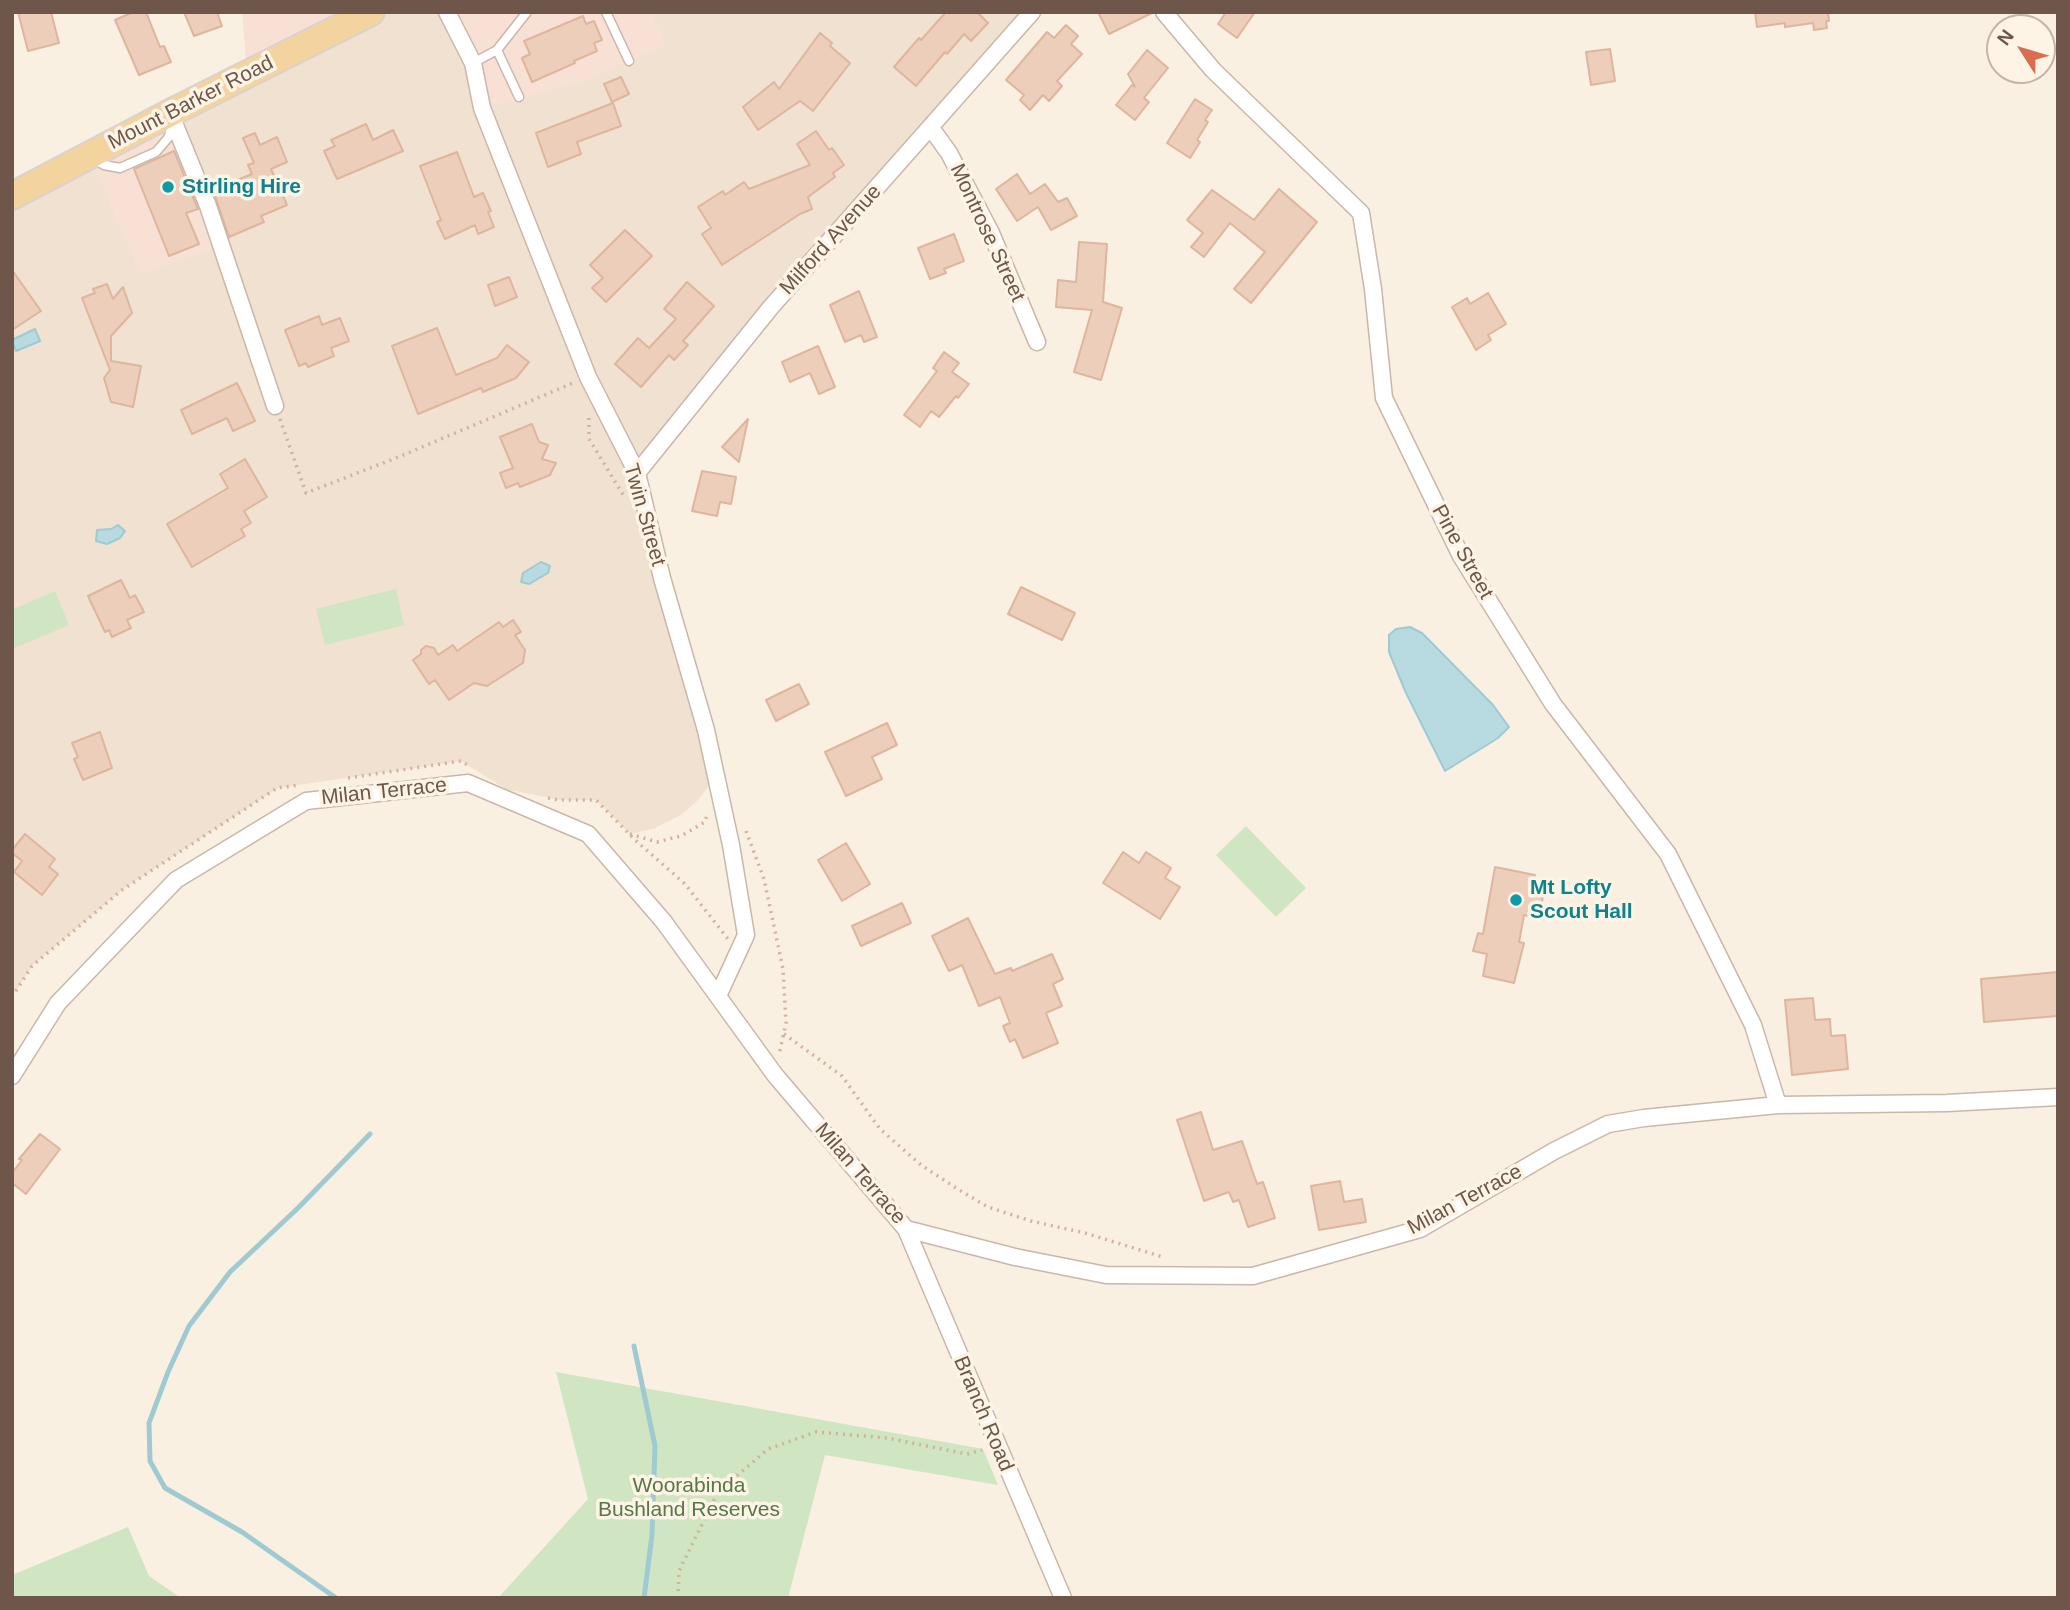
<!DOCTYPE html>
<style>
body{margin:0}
#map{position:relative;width:2070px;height:1610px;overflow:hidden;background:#faf0e1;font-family:Helvetica,sans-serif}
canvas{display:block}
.frame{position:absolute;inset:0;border:14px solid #6e574a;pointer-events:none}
.north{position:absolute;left:1986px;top:14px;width:70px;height:70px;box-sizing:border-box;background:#fdf4e6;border:2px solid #c4b5a8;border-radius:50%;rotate:307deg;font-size:19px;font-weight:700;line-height:28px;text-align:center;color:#6e574a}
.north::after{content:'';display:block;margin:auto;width:24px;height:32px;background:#da6d50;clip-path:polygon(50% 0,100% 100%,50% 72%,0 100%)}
</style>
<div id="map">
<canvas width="2070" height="1610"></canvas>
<div class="frame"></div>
<div class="north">N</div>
</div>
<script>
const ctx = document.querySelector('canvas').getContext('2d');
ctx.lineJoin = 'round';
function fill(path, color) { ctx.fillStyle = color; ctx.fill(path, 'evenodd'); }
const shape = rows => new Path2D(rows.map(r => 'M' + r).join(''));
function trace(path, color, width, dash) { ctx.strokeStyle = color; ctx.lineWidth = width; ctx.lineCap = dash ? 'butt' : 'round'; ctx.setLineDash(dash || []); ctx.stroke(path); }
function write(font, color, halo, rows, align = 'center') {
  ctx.font = font + ' Helvetica,sans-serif'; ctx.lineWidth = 7; ctx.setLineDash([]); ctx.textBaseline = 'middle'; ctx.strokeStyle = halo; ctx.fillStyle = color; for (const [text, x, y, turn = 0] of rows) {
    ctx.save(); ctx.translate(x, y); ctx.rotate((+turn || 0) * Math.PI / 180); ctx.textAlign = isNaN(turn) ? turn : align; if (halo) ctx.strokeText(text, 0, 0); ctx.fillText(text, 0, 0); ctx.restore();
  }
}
fill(shape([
 [371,12,447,12,666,44,650,12,1032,12,637,473,717,776,697,801,681,815,655,828,630,834,596,800,559,800,506,789,461,761,278,788,122,890,32,966,12,997,12,196,170,113]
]), '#f0e1d0');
fill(shape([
 [242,12,371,12,247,74],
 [447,12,650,12,667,44,584,81,482,108],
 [170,113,222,246,140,274,89,156]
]), '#f9e0d5');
fill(shape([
 [396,589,404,625,325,645,316,609],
 [55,591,69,625,12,649,12,610],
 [1246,826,1306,888,1276,917,1216,855],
 [556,1372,983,1449,998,1485,825,1455,788,1598,498,1598,588,1499],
 [128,1527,149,1576,181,1598,12,1598,12,1575]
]), '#d0e5c1');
const water = shape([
 [35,329,40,341,16,351,12,340,35,329],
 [118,525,125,531,120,538,107,544,96,541,97,530,111,529,118,525],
 [541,562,550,566,548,573,529,584,521,582,523,573,541,562],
 [1410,627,1422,633,1493,705,1509,727,1498,738,1445,771,1406,693,1389,652,1389,635,1396,629,1410,627]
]);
fill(water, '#b8dbe1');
trace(water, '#9fcad2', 2);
trace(shape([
 [634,1346,655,1446,652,1535,644,1598],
 [336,1598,242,1532,165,1488,150,1461,149,1423,168,1372,189,1326,230,1272,298,1208,370,1134]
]), '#9fcad2', 5);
const building = shape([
 [18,12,51,12,59,43,28,51,18,12],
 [133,12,146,12,160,47,164,46,171,62,139,75,115,20,133,12],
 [184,12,217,12,222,26,194,36,184,12],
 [946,12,977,12,988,23,971,41,964,34,947,54,945,52,916,86,894,67,919,38,921,40,946,12],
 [1098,12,1154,12,1109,34,1098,12],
 [1226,12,1255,12,1237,38,1218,24,1226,12],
 [1755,12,1828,12,1829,21,1826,21,1827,28,1814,30,1813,23,1785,27,1785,23,1757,27,1755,12],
 [583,16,586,24,594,21,602,40,594,43,597,51,574,61,575,63,532,82,522,58,530,54,524,41,583,16],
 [1066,25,1078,36,1071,44,1082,54,1057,81,1062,86,1049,101,1043,95,1030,110,1020,100,1024,95,1006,80,1047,32,1054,38,1066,25],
 [820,33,832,43,830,46,850,63,813,111,800,101,758,130,743,107,774,82,779,89,820,33],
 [1610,49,1615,81,1591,85,1586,52,1610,49],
 [1147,50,1168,68,1144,98,1149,102,1135,120,1116,105,1132,85,1135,87,1128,74,1147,50],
 [621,77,629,94,612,102,604,84,621,77],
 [1195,99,1212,110,1205,120,1208,122,1197,140,1200,142,1190,158,1167,143,1195,99],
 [613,103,621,126,577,142,581,154,548,167,536,133,613,103],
 [366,124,373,140,393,130,403,151,337,179,324,151,335,146,331,140,366,124],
 [816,131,829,150,832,148,844,165,833,173,835,177,808,197,812,209,800,214,722,265,702,234,711,228,698,207,723,191,725,195,744,182,749,189,810,165,797,144,816,131],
 [255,133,260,145,277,137,287,162,271,169,287,205,261,216,264,222,229,237,213,190,252,174,248,165,254,163,243,138,255,133],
 [174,151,198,209,186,213,199,244,169,256,134,169,174,151],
 [457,152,474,197,483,193,491,211,488,212,494,227,478,234,475,225,445,239,437,222,441,220,420,166,457,152],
 [1017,174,1030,194,1045,184,1058,202,1067,198,1077,216,1051,230,1038,207,1017,221,996,189,1017,174],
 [1279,189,1317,222,1251,303,1234,289,1265,252,1230,223,1204,257,1191,247,1203,233,1187,220,1212,190,1254,220,1279,189],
 [625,230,652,256,606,302,592,288,603,278,590,265,625,230],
 [954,234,964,261,944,269,946,273,930,279,918,248,954,234],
 [1079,242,1107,244,1103,302,1122,308,1101,380,1074,372,1092,310,1056,307,1058,280,1076,282,1079,242],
 [12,270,41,311,12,330,12,270],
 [509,277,517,297,495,306,488,285,509,277],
 [687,282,714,306,683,341,688,345,674,360,669,355,641,387,615,364,638,338,649,348,676,319,664,309,687,282],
 [107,284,113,299,123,287,132,313,111,336,111,361,141,366,133,407,111,402,104,378,110,370,82,298,95,293,93,289,107,284],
 [859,291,877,337,864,342,861,335,845,342,830,305,859,291],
 [1488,293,1506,324,1488,335,1491,340,1476,350,1452,307,1467,298,1470,304,1488,293],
 [319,316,322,325,340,318,349,341,331,348,334,356,308,367,306,363,299,366,285,330,319,316],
 [437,328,456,375,497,358,507,345,529,362,516,378,483,392,481,388,418,414,392,346,437,328],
 [818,346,835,387,819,394,810,373,790,382,782,362,818,346],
 [944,352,959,363,952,372,969,384,958,398,956,396,939,417,931,411,920,427,904,415,937,371,933,368,944,352],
 [237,383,255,421,233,431,227,418,192,434,181,410,237,383],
 [748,419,739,462,722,447,748,419],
 [532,424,539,442,548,445,542,459,556,463,550,475,520,487,518,483,506,488,500,473,513,468,500,437,532,424],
 [245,459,267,497,244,511,251,523,241,529,245,536,192,567,167,524,228,488,220,474,245,459],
 [702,471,736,477,731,504,720,502,717,516,692,511,702,471],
 [121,580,130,598,135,595,144,612,127,620,131,628,112,637,109,630,105,632,88,596,121,580],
 [1021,587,1075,613,1062,640,1008,614,1021,587],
 [513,620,521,632,515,635,525,650,523,663,487,686,474,683,449,700,435,680,429,684,413,660,421,654,421,650,426,646,434,648,438,655,453,645,457,651,499,622,503,627,513,620],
 [799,684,809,704,776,721,766,700,799,684],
 [887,723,897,745,872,757,882,779,846,796,825,752,887,723],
 [100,732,112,768,83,780,74,759,78,757,72,743,100,732],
 [25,834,55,859,49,867,58,874,42,895,14,872,22,861,12,853,12,850,25,834],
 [846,843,870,884,842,901,818,860,846,843],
 [1123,852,1139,863,1146,852,1171,868,1165,878,1180,887,1160,919,1103,883,1123,852],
 [1495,867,1535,875,1533,883,1545,885,1539,918,1524,915,1519,942,1524,943,1514,983,1483,976,1487,954,1473,951,1478,933,1483,934,1495,867],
 [902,903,911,923,861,946,852,926,902,903],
 [968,918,995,974,1011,968,1012,971,1052,954,1063,979,1053,984,1062,1006,1046,1013,1058,1043,1023,1058,1015,1039,1010,1042,1003,1026,1010,1023,1000,997,979,1006,962,965,949,971,932,936,968,918],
 [2058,972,2058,1016,1984,1022,1981,979,2058,972],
 [1813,998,1815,1020,1830,1019,1831,1036,1845,1035,1848,1069,1792,1075,1785,1000,1813,998],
 [1201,1112,1213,1150,1242,1141,1257,1184,1263,1182,1275,1218,1248,1227,1239,1200,1233,1202,1229,1192,1204,1201,1177,1120,1201,1112],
 [40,1134,60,1149,26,1194,12,1183,12,1173,22,1160,19,1159,40,1134],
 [1340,1181,1344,1202,1362,1199,1366,1222,1319,1230,1311,1186,1340,1181]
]);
fill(building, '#edcebb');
trace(building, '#deb59d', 2);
const service = shape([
 [606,12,629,61],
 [473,63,497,50],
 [519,97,497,50,527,12],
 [94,159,104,165,120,168,156,152,168,138,173,125]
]);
const minor = shape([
 [447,12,473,63,482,108,588,377,637,473,662,578,706,730,731,845,746,935,718,996],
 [1164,12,1213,70,1361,213,1373,289,1384,398,1461,556,1553,704,1668,854,1753,1025,1778,1105],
 [170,113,208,206,275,406],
 [931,128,949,153,991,233,1037,342],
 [637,473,771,307,1032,12],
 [12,1076,58,1003,176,880,306,801,468,783,588,834,664,922,775,1075,906,1229,1015,1257,1106,1275,1253,1276,1420,1229,1554,1151,1608,1124,1644,1118,1778,1105,1947,1103,2058,1097],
 [906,1229,1063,1598]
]);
const primary = shape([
 [12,196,170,113,371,12]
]);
trace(service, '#c9b7a9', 11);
trace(minor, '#c9b7a9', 19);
trace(primary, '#d9d3d0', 30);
trace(shape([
 [589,418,589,439,625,498],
 [280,419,306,493,401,456,573,383],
 [348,778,461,761,471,767],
 [548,798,559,800,596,800,634,839,685,884,728,939],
 [746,831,764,879,783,969,786,1023,779,1055],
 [630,834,657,842,681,836,705,822,707,814],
 [12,997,32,966,122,890,277,788,299,785],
 [784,1034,842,1076,880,1129,921,1165,956,1188,988,1207,1031,1221,1085,1233,1163,1257],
 [678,1598,679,1571,718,1492,768,1449,816,1432,887,1438,967,1454,982,1450]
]), '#d1b29f', 3.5, [2, 5]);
trace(service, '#fff', 8);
trace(minor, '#fff', 16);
trace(primary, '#f3d39e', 26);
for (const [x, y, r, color] of [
 [168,187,7,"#0f9aa8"],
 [1516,900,7,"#0f9aa8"]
]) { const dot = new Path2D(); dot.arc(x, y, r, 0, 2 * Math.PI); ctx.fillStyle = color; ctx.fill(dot); trace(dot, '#fdf4e6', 2.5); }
write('21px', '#6e574a', '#fdf4e6', [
 ["Mount Barker Road",191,103,-27],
 ["Montrose Street",987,233,65],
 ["Milford Avenue",831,240,-48],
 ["Twin Street",644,515,74],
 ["Pine Street",1462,552,61],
 ["Milan Terrace",384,792,-6],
 ["Milan Terrace",860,1174,49],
 ["Milan Terrace",1465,1200,-28],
 ["Branch Road",983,1414,67]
]);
write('bold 21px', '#0d838f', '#fdf4e6', [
 ["Stirling Hire",182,187],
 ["Mt Lofty",1530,888],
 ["Scout Hall",1530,912]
], 'left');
write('21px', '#557946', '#fdf4e6', [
 ["Woorabinda",689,1486],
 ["Bushland Reserves",689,1510]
]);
</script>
